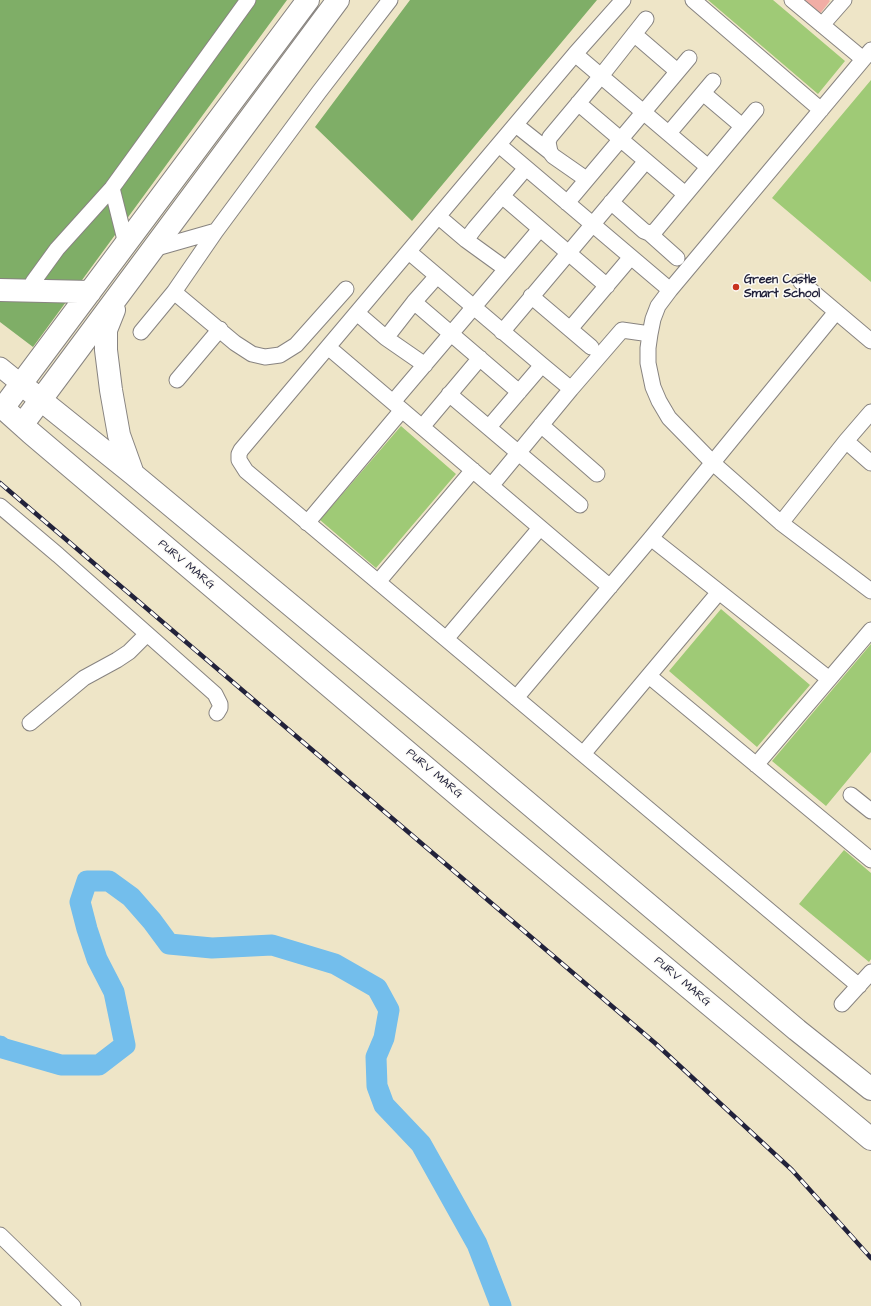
<!DOCTYPE html>
<style>
body{margin:0}
canvas{display:block;background:#eee5c7}
</style>
<canvas width="871" height="1306"></canvas>
<script>
const ctx = document.querySelector('canvas').getContext('2d');
ctx.lineJoin = 'round';
function fill(path, color) { ctx.fillStyle = color; ctx.fill(path, 'evenodd'); }
const shape = rows => new Path2D(rows.map(r => 'M' + r).join(''));
function trace(path, color, width, dash) { ctx.strokeStyle = color; ctx.lineWidth = width; ctx.lineCap = dash ? 'butt' : 'round'; ctx.setLineDash(dash || []); ctx.stroke(path); }
function write(font, color, halo, rows, align = 'center') {
  ctx.font = font + ' "Architects Daughter",sans-serif'; ctx.lineWidth = 3; ctx.setLineDash([]); ctx.textBaseline = 'middle'; ctx.strokeStyle = halo; ctx.fillStyle = color; for (const [text, x, y, turn = 0] of rows) {
    ctx.save(); ctx.translate(x, y); ctx.rotate((+turn || 0) * Math.PI / 180); ctx.textAlign = isNaN(turn) ? turn : align; if (halo) ctx.strokeText(text, 0, 0); ctx.fillText(text, 0, 0); ctx.restore();
  }
}
fill(shape([
 [708,0,773,0,845,61,818,94],
 [871,80,871,282,772,198],
 [401,426,456,474,376,568,320,520],
 [721,609,810,685,757,747,669,671],
 [871,644,871,752,826,806,772,761],
 [844,850,871,873,871,959,869,962,799,904]
]), '#9fca76');
fill(shape([
 [0,0,287,0,33,347,0,322],
 [410,0,597,0,412,221,315,127]
]), '#7fae67');
trace(shape([
 [0,1046,2,1048,61,1065,99,1065,125,1045,114,992,97,959,87,929,80,902,87,881,109,881,131,897,152,921,169,944,212,948,272,945,335,964,377,988,389,1010,384,1038,376,1057,377,1086,384,1105,421,1144,477,1244,501,1306]
]), '#73beec', 21);
fill(shape([
 [801,0,829,0,830,1,819,15]
]), '#f1ada5');
const minor = shape([
 [623,0,575,54,241,450,239,454,239,460,246,471,859,986],
 [693,0,821,110],
 [792,0,863,59],
 [822,25,844,0],
 [634,34,677,71],
 [871,50,670,290,658,306,653,319,650,334,648,348,648,363,653,387,659,401,669,418,713,463,781,523,871,591],
 [575,54,708,167],
 [703,93,742,126],
 [578,103,685,194],
 [516,125,550,152],
 [669,133,713,81],
 [499,145,670,290],
 [586,179,553,156,550,152,548,142,550,137,601,76,646,19],
 [112,188,126,244],
 [502,196,607,286],
 [611,202,644,231,649,233,677,258],
 [567,203,689,58],
 [439,217,466,240,506,269],
 [649,233,655,231,756,110],
 [466,240,475,228,526,168],
 [153,249,216,231],
 [409,252,542,365,571,389],
 [801,282,871,341],
 [32,291,33,282,57,249,112,188,248,0],
 [174,292,235,343,252,354,265,357,280,355,296,345,346,289],
 [531,296,591,347],
 [414,302,519,392],
 [357,313,386,338,425,365],
 [570,329,631,257],
 [141,332,174,292,216,231,319,92,390,0],
 [502,332,646,161],
 [386,338,414,302,437,276],
 [328,347,610,587],
 [177,380,220,329],
 [449,394,580,505],
 [393,402,540,229],
 [541,425,597,474],
 [422,427,480,358],
 [489,427,542,365],
 [846,441,871,463],
 [491,486,571,389,622,330,650,334],
 [0,506,58,555,215,694,220,704,220,708,217,713],
 [307,523,402,410],
 [781,523,846,441,871,412],
 [651,538,829,679],
 [378,582,473,470],
 [446,639,540,528],
 [649,676,871,860],
 [516,698,651,538,836,312],
 [30,723,84,678,117,660,129,652,147,634],
 [583,754,719,592],
 [756,765,871,630],
 [851,795,871,811],
 [842,1004,871,972],
 [0,1235,73,1306]
]);
const major = shape([
 [0,367,21,384]
]);
const highway = shape([
 [308,0,3,408,31,433,484,817,871,1139],
 [0,290,90,292],
 [114,310,106,330,106,350,111,390,119,435,133,474],
 [21,384,133,474,471,755,797,1030,871,1089],
 [22,425,338,0]
]);
trace(minor, '#888481', 17);
trace(major, '#888481', 21);
trace(highway, '#888481', 24);
trace(minor, '#fff', 15);
trace(major, '#fff', 19);
trace(highway, '#fff', 22);
const rail = shape([
 [0,483,655,1043,792,1170,871,1258]
]);
trace(rail, '#22223b', 4.5);
trace(rail, '#fdfcf7', 3, [9]);
for (const [x, y, r, color] of [
 [736,287,4,"#c8321e"]
]) { const dot = new Path2D(); dot.arc(x, y, r, 0, 2 * Math.PI); ctx.fillStyle = color; ctx.fill(dot); trace(dot, '#fdfcf7', 1.5); }
write('bold 12px', '#22223b', '#fdfcf7', [
 ["Green Castle",744,280],
 ["Smart School",744,294]
], 'left');
write('12px', '#22223b', '#fdfcf7', [
 ["PURV MARG",186,565,40],
 ["PURV MARG",434,774,40],
 ["PURV MARG",682,982,40]
]);
</script>
